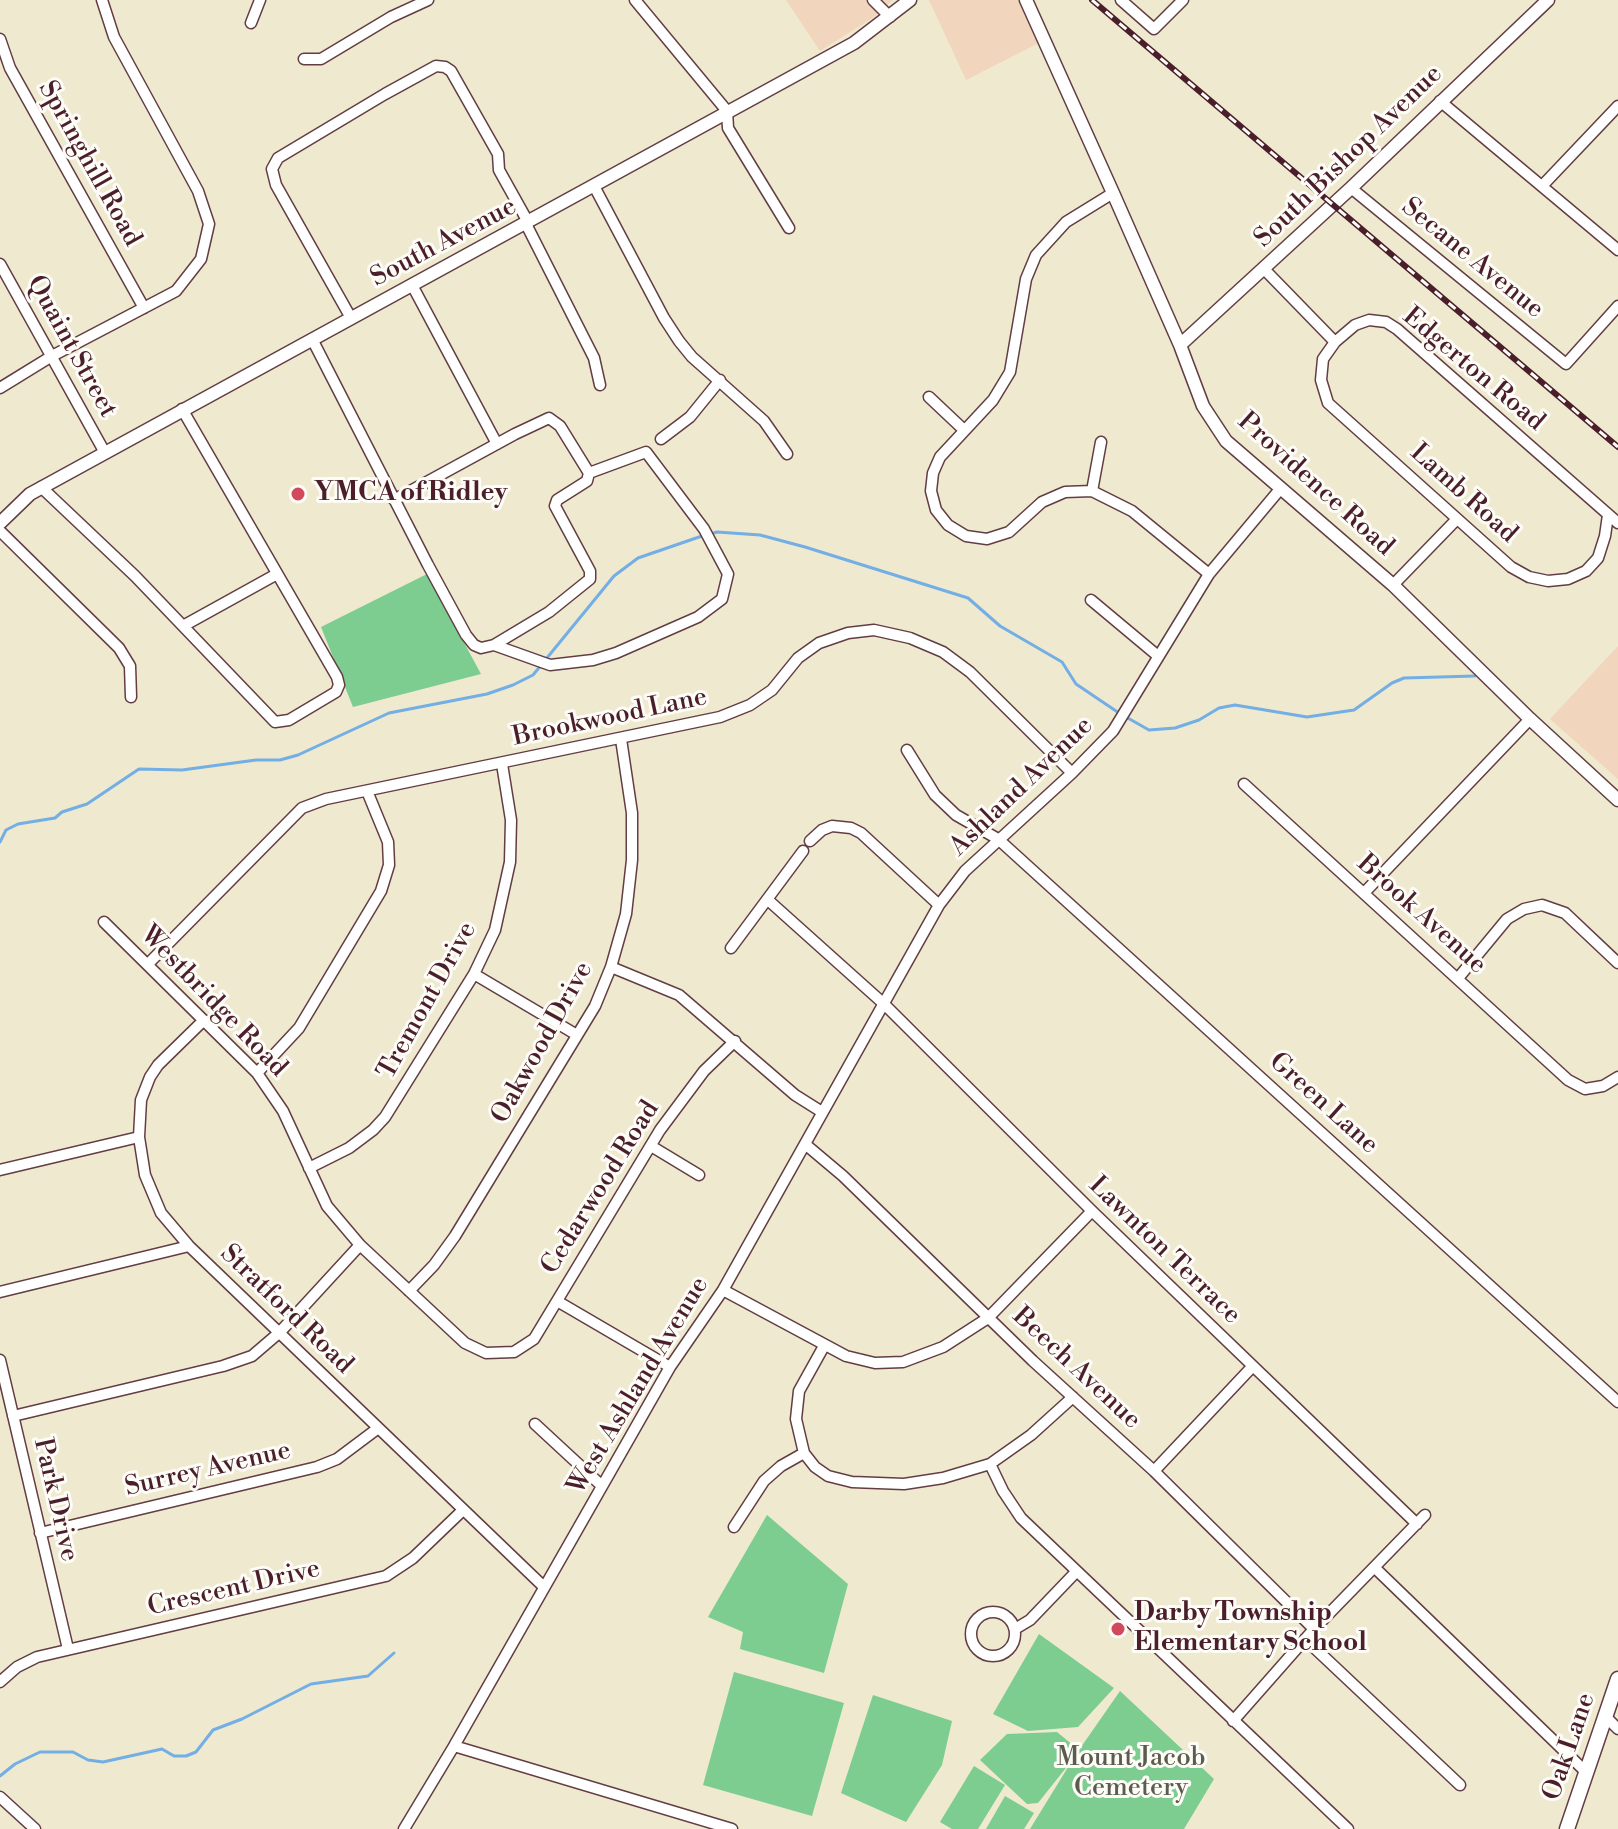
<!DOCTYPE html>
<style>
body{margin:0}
canvas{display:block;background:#eee9cf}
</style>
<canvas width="1618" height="1829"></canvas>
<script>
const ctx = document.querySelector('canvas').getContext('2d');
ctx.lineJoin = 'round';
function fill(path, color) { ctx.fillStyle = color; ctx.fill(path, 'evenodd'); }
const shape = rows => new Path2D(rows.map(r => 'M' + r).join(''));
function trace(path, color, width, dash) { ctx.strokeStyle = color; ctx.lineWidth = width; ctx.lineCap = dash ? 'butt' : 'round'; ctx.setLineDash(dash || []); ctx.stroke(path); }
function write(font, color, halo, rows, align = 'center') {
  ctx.font = font + ' "Libre Bodoni",serif'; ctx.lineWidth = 6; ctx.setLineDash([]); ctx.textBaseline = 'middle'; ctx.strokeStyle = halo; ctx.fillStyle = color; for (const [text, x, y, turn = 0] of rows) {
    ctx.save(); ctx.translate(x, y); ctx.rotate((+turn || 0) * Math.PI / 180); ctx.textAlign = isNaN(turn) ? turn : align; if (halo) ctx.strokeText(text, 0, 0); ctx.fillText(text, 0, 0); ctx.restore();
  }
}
fill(shape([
 [786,0,893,0,874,17,820,51],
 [929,0,1019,0,1039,43,966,80],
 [1618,646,1618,779,1550,719]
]), '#f1d5bd');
fill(shape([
 [427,574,481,674,353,707,321,627],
 [767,1515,848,1584,824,1673,740,1649,743,1632,708,1617],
 [1039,1634,1114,1688,1078,1727,1028,1731,993,1714],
 [734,1672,844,1703,812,1816,703,1785],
 [1120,1691,1214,1779,1184,1829,1030,1829,1073,1759,1038,1803,1027,1804,980,1760,1007,1734,1057,1732,1079,1750],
 [873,1695,952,1721,942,1765,906,1822,841,1793],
 [974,1766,1005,1785,978,1829,952,1829,940,1822],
 [1005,1796,1034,1813,1024,1829,986,1829]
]), '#7ccd8f');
trace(shape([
 [710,534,717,532,760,535,805,547,968,598,1000,626,1062,662,1076,684,1119,713],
 [1126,717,1149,730,1175,728,1199,720,1219,708,1235,705,1307,717,1354,710,1392,683,1404,678,1475,676],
 [0,842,6,830,18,824,55,818,62,812,87,804,139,769,182,770,256,760,280,760,298,755,389,713,487,694,513,685,533,675,614,576,638,558,702,536],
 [0,1776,15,1764,40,1752,73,1752,88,1760,103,1762,162,1749,174,1756,186,1756,196,1752,213,1730,242,1719,311,1684,368,1676,394,1653]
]), '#73aee4', 3);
const minor = shape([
 [635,0,727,111,728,128,789,228],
 [873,0,890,17],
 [1121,0,1154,29,1183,0],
 [251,23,260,0],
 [0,39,10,68,144,308],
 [304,59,321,59,391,17,428,0],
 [1440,101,1618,250],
 [594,186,664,318,679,341,692,357,764,421,787,454],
 [1542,186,1618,106],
 [1351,188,1566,364,1618,306],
 [1113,193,1066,222,1036,255,1026,279,1010,372,993,400,940,457,933,473,931,491,936,510,948,525,966,536,987,539,1009,532,1042,502,1065,492,1092,491,1132,511,1209,574],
 [526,224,594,358,600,385],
 [0,264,104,451],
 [1264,269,1335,342],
 [412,285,497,444],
 [351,318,276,185,272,169,278,158,385,94,436,66,445,67,451,71,498,154,499,170,528,222],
 [312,339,428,565,466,635,474,645,481,648,494,645,549,612,590,579,590,571,555,506,557,500,587,481,589,473],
 [0,388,52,356,176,291,201,259,209,224,198,191,114,37,102,0],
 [929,397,964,430],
 [661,439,690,417,720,380],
 [41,487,135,576,275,722,289,720,336,692,339,685,337,677,182,409],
 [1092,491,1101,442],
 [394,500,515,434,549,418,560,426,589,473],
 [1608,515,1605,536,1598,558,1586,571,1568,579,1548,581,1529,577,1511,567,1328,403,1321,380,1323,359,1335,342,1355,325,1369,320,1386,322,1397,329,1618,523],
 [0,531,119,648,130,666,131,697],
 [1393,585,1457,519],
 [1091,600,1158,656],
 [183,626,277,574],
 [494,645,550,665,593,660,616,653,698,617,722,599,728,574,704,529,646,452,589,473],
 [907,750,935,795,956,815,998,839,1618,1402],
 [1244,784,1568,1080,1585,1089,1603,1086,1618,1077],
 [810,841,822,830,832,826,851,828,861,833,939,905],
 [1364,893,1530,719],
 [768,900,884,1004,1092,1211,1417,1524],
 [104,922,257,1073,283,1111,327,1206,360,1245,465,1343,486,1353,514,1352,534,1339,660,1130,704,1071,735,1041],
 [731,948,803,851],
 [148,964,302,808,326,799,720,717,750,705,772,690,798,658,819,643,848,633,874,630,910,638,943,652,970,672,1072,773],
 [611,967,679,995,795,1095,822,1112],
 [474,974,577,1035],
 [1459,977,1507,919,1524,909,1542,905,1565,913,1618,963],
 [204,1020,158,1065,150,1077,141,1100,139,1137,145,1175,161,1213,189,1246,544,1587],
 [257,1073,299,1028,381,891,389,865,388,842,367,791],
 [805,1144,843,1176,1033,1361,1154,1471,1314,1629],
 [651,1146,699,1175],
 [309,1168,349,1148,373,1130,385,1117,474,974,495,930,510,862,511,820,502,764],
 [0,1170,139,1137],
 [723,1290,846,1356,875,1363,903,1362,943,1347,988,1318,1092,1211],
 [409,1291,434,1265,455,1236,595,1006,611,967,626,914,632,860,632,813,621,739],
 [0,1292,189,1246],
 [557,1301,670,1367],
 [824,1346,799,1391,796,1419,804,1453,815,1467,828,1476,852,1482,904,1484,943,1478,990,1464,1031,1435,1073,1397],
 [0,1360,68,1649],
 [13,1416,223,1366,252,1356,280,1332,360,1245],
 [535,1424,602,1486],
 [990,1464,1003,1491,1021,1518,1348,1829],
 [1154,1471,1252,1367],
 [734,1527,764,1481,781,1466,804,1453],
 [40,1533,317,1467,337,1459,377,1429],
 [1375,1568,1586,1772],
 '971 1634a22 22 0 1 1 44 0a22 22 0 1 1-44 0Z',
 [1015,1629,1030,1620,1076,1572],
 [1305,1639,1460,1785],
 [0,1682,17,1667,37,1657,386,1576,413,1558,463,1510],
 [1606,1717,1618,1729],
 [1233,1721,1314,1629,1425,1515],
 [454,1746,732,1829],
 [0,1797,35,1829],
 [404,1829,454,1746,670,1367,723,1290,939,905,965,871,1072,773,1113,731,1209,574,1281,488]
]);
const tertiary = shape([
 [1026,0,1113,193,1180,345,1203,406,1226,441,1393,585,1530,719,1618,800],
 [1180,345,1351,188,1548,0],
 [0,523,30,494,854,43,910,0]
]);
const secondary = shape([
 [1567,1829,1618,1679]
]);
trace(minor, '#633d44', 13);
trace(tertiary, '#633d44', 15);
trace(secondary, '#633d44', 17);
trace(minor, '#fff', 10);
trace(tertiary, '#fff', 12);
trace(secondary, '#fff', 14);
const rail = shape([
 [1092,0,1618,447]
]);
trace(rail, '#4a1f2b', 6);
trace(rail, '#fdfcf7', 3, [9]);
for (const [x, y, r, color] of [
 [298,494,8,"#d1495b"],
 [1118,1629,8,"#d1495b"]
]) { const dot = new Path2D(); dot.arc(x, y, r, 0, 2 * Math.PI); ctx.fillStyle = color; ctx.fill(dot); trace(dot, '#fdfcf7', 3); }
write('26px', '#4a1f2b', '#fdfcf7', [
 ["South Bishop Avenue",1349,157,-44],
 ["Springhill Road",89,164,61],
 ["South Avenue",444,243,-28],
 ["Secane Avenue",1472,259,39],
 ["Quaint Street",71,347,61],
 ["Edgerton Road",1473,370,40],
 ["Providence Road",1315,485,42],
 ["Lamb Road",1463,494,42],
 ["Brookwood Lane",610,718,-12],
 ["Ashland Avenue",1022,787,-44],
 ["Brook Avenue",1421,915,42],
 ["Tremont Drive",428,1001,-61],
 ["Westbridge Road",213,1002,46],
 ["Oakwood Drive",543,1043,-61],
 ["Green Lane",1323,1104,42],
 ["Cedarwood Road",601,1188,-58],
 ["Lawnton Terrace",1164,1251,44],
 ["Stratford Road",286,1310,44],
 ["Beech Avenue",1076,1369,43],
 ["West Ashland Avenue",639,1386,-59],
 ["Surrey Avenue",208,1470,-13],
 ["Park Drive",55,1500,77],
 ["Crescent Drive",234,1589,-13],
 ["Oak Lane",1570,1747,-71]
]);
write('bold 26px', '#4a1f2b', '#fdfcf7', [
 ["YMCA of Ridley",314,494],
 ["Darby Township",1134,1614],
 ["Elementary School",1134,1644]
], 'left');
write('26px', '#5c5c4e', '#fdfcf7', [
 ["Mount Jacob",1131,1759],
 ["Cemetery",1131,1789]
]);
</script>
